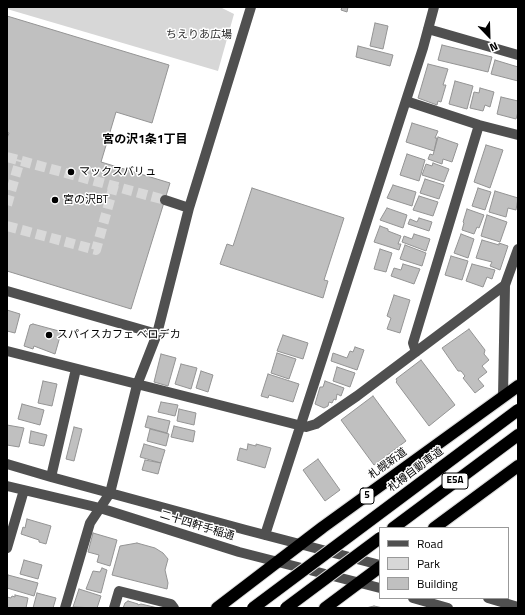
<!DOCTYPE html>
<meta charset="utf-8">
<style>
body{margin:0}
#map{position:relative;width:525px;height:615px;overflow:hidden;background:#fff;font-family:"Titillium Web",sans-serif}
canvas{display:block}
.frame{position:absolute;inset:0;border:8px solid #000;pointer-events:none}
.legend{position:absolute;left:379px;top:527px;width:130px;height:72px;box-sizing:border-box;background:#fff;border:1px solid #999;margin:0;padding:5px 7px;list-style:none;font-size:12px;color:#000}
.legend li{display:flex;align-items:center;gap:8px;height:20px}
.legend b{width:20px;border:1px solid #999}
.north{position:absolute;left:469px;top:16px;width:40px;height:40px;-webkit-text-stroke:3px #fff;paint-order:stroke;rotate:157deg;font-size:11px;font-weight:700;line-height:16px;text-align:center;color:#000}
.north::after{content:'';display:block;margin:auto;width:14px;height:18px;background:#000;clip-path:polygon(50% 0,100% 100%,50% 72%,0 100%)}
</style>
<div id="map">
<canvas width="525" height="615"></canvas>
<div class="frame"></div>
<ul class="legend">
<li><b style="height:5px;background:#505050"></b>Road</li>
<li><b style="height:11px;background:#d7d7d7"></b>Park</li>
<li><b style="height:11px;background:#c0c0c0"></b>Building</li>
</ul>
<div class="north">N</div>
</div>
<script>
const ctx = document.querySelector('canvas').getContext('2d');
ctx.lineJoin = 'round';
function fill(path, color) { ctx.fillStyle = color; ctx.fill(path, 'evenodd'); }
const shape = rows => new Path2D(rows.map(r => 'M' + r).join(''));
function trace(path, color, width, dash) { ctx.strokeStyle = color; ctx.lineWidth = width; ctx.lineCap = dash ? 'butt' : 'round'; ctx.setLineDash(dash || []); ctx.stroke(path); }
function write(font, color, halo, rows, align = 'center') {
  ctx.font = font + ' "Titillium Web","Noto Sans JP",sans-serif'; ctx.lineWidth = 3; ctx.setLineDash([]); ctx.textBaseline = 'middle'; ctx.strokeStyle = halo; ctx.fillStyle = color; for (const [text, x, y, turn = 0] of rows) {
    ctx.save(); ctx.translate(x, y); ctx.rotate((+turn || 0) * Math.PI / 180); ctx.textAlign = isNaN(turn) ? turn : align; if (halo) ctx.strokeText(text, 0, 0); ctx.fillText(text, 0, 0); ctx.restore();
  }
}
fill(shape([
 [7,7,220,7,234,14,218,71,7,9]
]), '#d7d7d7');
const building = shape([
 [342,7,348,7,347,12,341,10,342,7],
 [7,16,169,65,152,123,116,112,101,162,170,183,131,309,7,271,7,138,9,133,7,132,7,16],
 [375,23,388,26,383,49,370,46,375,23],
 [442,45,492,57,488,72,438,60,442,45],
 [358,46,393,55,390,66,356,57,358,46],
 [495,60,518,67,518,81,491,74,495,60],
 [428,64,448,69,443,85,446,85,441,102,438,101,437,105,418,98,428,64],
 [455,81,473,86,467,109,449,104,455,81],
 [480,88,494,92,490,107,485,105,483,111,470,108,474,92,479,93,480,88],
 [501,97,518,101,518,112,516,119,497,114,501,97],
 [412,123,438,131,435,138,437,138,434,151,406,142,412,123],
 [438,137,458,144,452,162,443,159,442,164,428,159,430,154,433,155,438,137],
 [486,145,503,150,490,188,474,182,486,145],
 [407,154,425,160,419,181,400,175,407,154],
 [433,163,449,169,444,182,422,175,426,164,432,166,433,163],
 [425,179,444,185,439,199,420,193,425,179],
 [393,185,416,192,412,206,387,198,393,185],
 [252,188,344,218,324,280,328,281,323,298,220,264,227,244,233,246,252,188],
 [478,188,491,192,485,210,472,206,478,188],
 [495,191,518,198,516,210,508,208,506,217,489,212,495,191],
 [419,196,438,202,433,216,413,210,419,196],
 [387,208,407,215,403,228,380,220,387,208],
 [467,209,484,215,479,228,477,227,474,234,462,230,464,223,463,222,467,209],
 [487,215,507,222,500,242,481,236,487,215],
 [419,218,432,222,429,231,408,224,410,219,417,222,419,218],
 [380,226,388,229,388,231,401,236,398,244,401,244,399,250,374,242,380,226],
 [414,234,430,239,426,251,402,242,404,236,412,239,414,234],
 [461,234,474,239,468,258,454,253,461,234],
 [482,240,499,245,499,243,508,246,500,270,490,266,492,262,476,258,482,240],
 [405,245,426,253,422,266,400,259,405,245],
 [380,249,392,253,386,272,374,269,380,249],
 [451,256,468,261,462,280,445,275,451,256],
 [403,264,420,269,414,284,391,276,394,268,401,270,403,264],
 [472,264,495,270,492,279,487,277,483,287,466,281,472,264],
 [394,295,410,300,400,333,387,329,391,318,387,316,394,295],
 [7,310,20,314,15,333,7,331,7,310],
 [33,324,59,331,61,333,55,354,34,346,33,349,24,346,30,325,33,324],
 [469,329,485,350,484,354,489,360,482,366,487,372,478,379,484,386,475,393,463,378,465,376,461,371,458,371,442,348,469,329],
 [283,335,308,343,303,359,277,351,283,335],
 [355,347,364,350,357,370,331,361,333,353,347,358,350,351,353,352,355,347],
 [277,353,296,359,289,379,271,373,277,353],
 [161,354,176,358,168,386,154,382,161,354],
 [421,360,455,405,429,426,396,382,397,381,396,379,421,360],
 [181,364,197,368,191,389,175,384,181,364],
 [337,367,355,373,350,387,333,381,337,367],
 [201,371,213,375,208,392,196,388,201,371],
 [268,374,299,384,293,402,269,395,268,398,261,396,268,374],
 [43,381,57,384,52,406,38,403,43,381],
 [325,381,344,388,341,396,337,394,336,400,334,399,332,403,329,402,328,406,324,408,315,404,320,387,323,387,325,381],
 [373,396,406,441,374,465,341,420,373,396],
 [161,402,178,405,175,416,158,412,161,402],
 [22,404,44,410,40,425,18,419,22,404],
 [179,409,196,413,194,425,177,421,179,409],
 [148,416,170,421,167,433,145,427,148,416],
 [7,425,24,428,19,447,7,445,7,425],
 [174,426,195,431,193,442,171,437,174,426],
 [74,427,82,429,74,461,66,459,74,427],
 [150,429,169,434,166,446,147,441,150,429],
 [31,431,47,435,44,446,29,443,31,431],
 [144,444,165,450,161,463,140,457,144,444],
 [248,444,256,446,256,444,271,448,265,468,237,460,240,448,247,450,248,444],
 [318,459,340,490,325,501,303,470,318,459],
 [145,460,161,463,158,474,142,470,145,460],
 [27,519,51,526,46,544,39,542,39,540,21,534,23,527,25,528,27,519],
 [93,533,117,540,110,566,97,562,99,555,88,552,93,533],
 [137,543,155,548,163,553,168,559,165,570,168,583,167,589,112,575,120,546,137,543],
 [24,560,42,565,38,579,20,574,24,560],
 [102,568,107,570,101,593,86,589,93,571,100,572,102,568],
 [8,575,38,583,34,596,7,588,8,575],
 [79,589,101,596,97,608,73,607,79,589],
 [37,593,56,598,53,608,33,608,37,593],
 [15,595,28,598,26,608,7,608,7,597,11,598,12,596,15,597,15,595],
 [128,601,138,604,138,605,141,604,158,608,123,608,125,603,128,601],
 [374,606,383,608,366,608,374,606]
]);
fill(building, '#c0c0c0');
trace(building, '#949494', 1);
trace(shape([
 [7,157,165,200],
 [7,205,20,160],
 [7,226,96,250,114,185]
]), '#d9d9d9', 10, [10, 5]);
const highway = shape([
 [393,528,518,435],
 [434,528,518,466],
 [217,608,323,527,518,386],
 [325,608,380,567]
]);
trace(highway, '#dbdbdb', 14);
trace(shape([
 [428,29,518,55],
 [406,101,479,125,518,135],
 [165,200,189,208],
 [7,291,157,334],
 [7,351,306,427,316,424,357,396,505,285,518,249],
 [416,352,413,343,479,125],
 [503,397,505,285],
 [7,464,51,477,246,530,380,565],
 [51,477,76,369],
 [7,486,100,508,239,552,380,588],
 [265,535,423,48,434,7],
 [7,548,24,490],
 [413,598,448,608],
 [488,598,518,607],
 [65,608,90,523,110,493,137,385,157,334,189,208,251,7],
 [114,608,119,591,171,604,174,608]
]), '#505050', 10);
trace(highway, '#000', 12);
const highwayBridge = shape([
 [253,608,518,410],
 [286,608,380,538]
]);
trace(highwayBridge, '#dbdbdb', 14, []);
trace(highwayBridge, '#000', 12);
for (const [x, y, r, color] of [
 [71,172,4,"#000"],
 [55,200,4,"#000"],
 [49,335,4,"#000"]
]) { const dot = new Path2D(); dot.arc(x, y, r, 0, 2 * Math.PI); ctx.fillStyle = color; ctx.fill(dot); trace(dot, '#fff', 1.5); }
for (const [x, y, w] of [
 [455,481,26],
 [367,496,14]
]) { const box = new Path2D(); box.roundRect(x - w / 2, y - 8, w, 16, 3); ctx.fillStyle = '#fff'; ctx.fill(box); trace(box, '#000', 1); }
write('bold 10px', '#000', null, [
 ["E5A",455,481],
 ["5",367,496]
]);
write('11px', '#2e2e2e', '#fff', [
 ["ちえりあ広場",199,35]
]);
write('11px', '#000', '#fff', [
 ["マックスバリュ",79,172],
 ["宮の沢BT",63,200],
 ["スパイスカフェ ベロデカ",57,335]
], 'left');
write('11px', '#000', '#fff', [
 ["札幌新道",388,464,-36],
 ["札樽自動車道",416,470,-37],
 ["二十四軒手稲通",197,526,17]
]);
write('bold 12px', '#000', '#fff', [
 ["宮の沢1条1丁目",145,140]
]);
</script>
